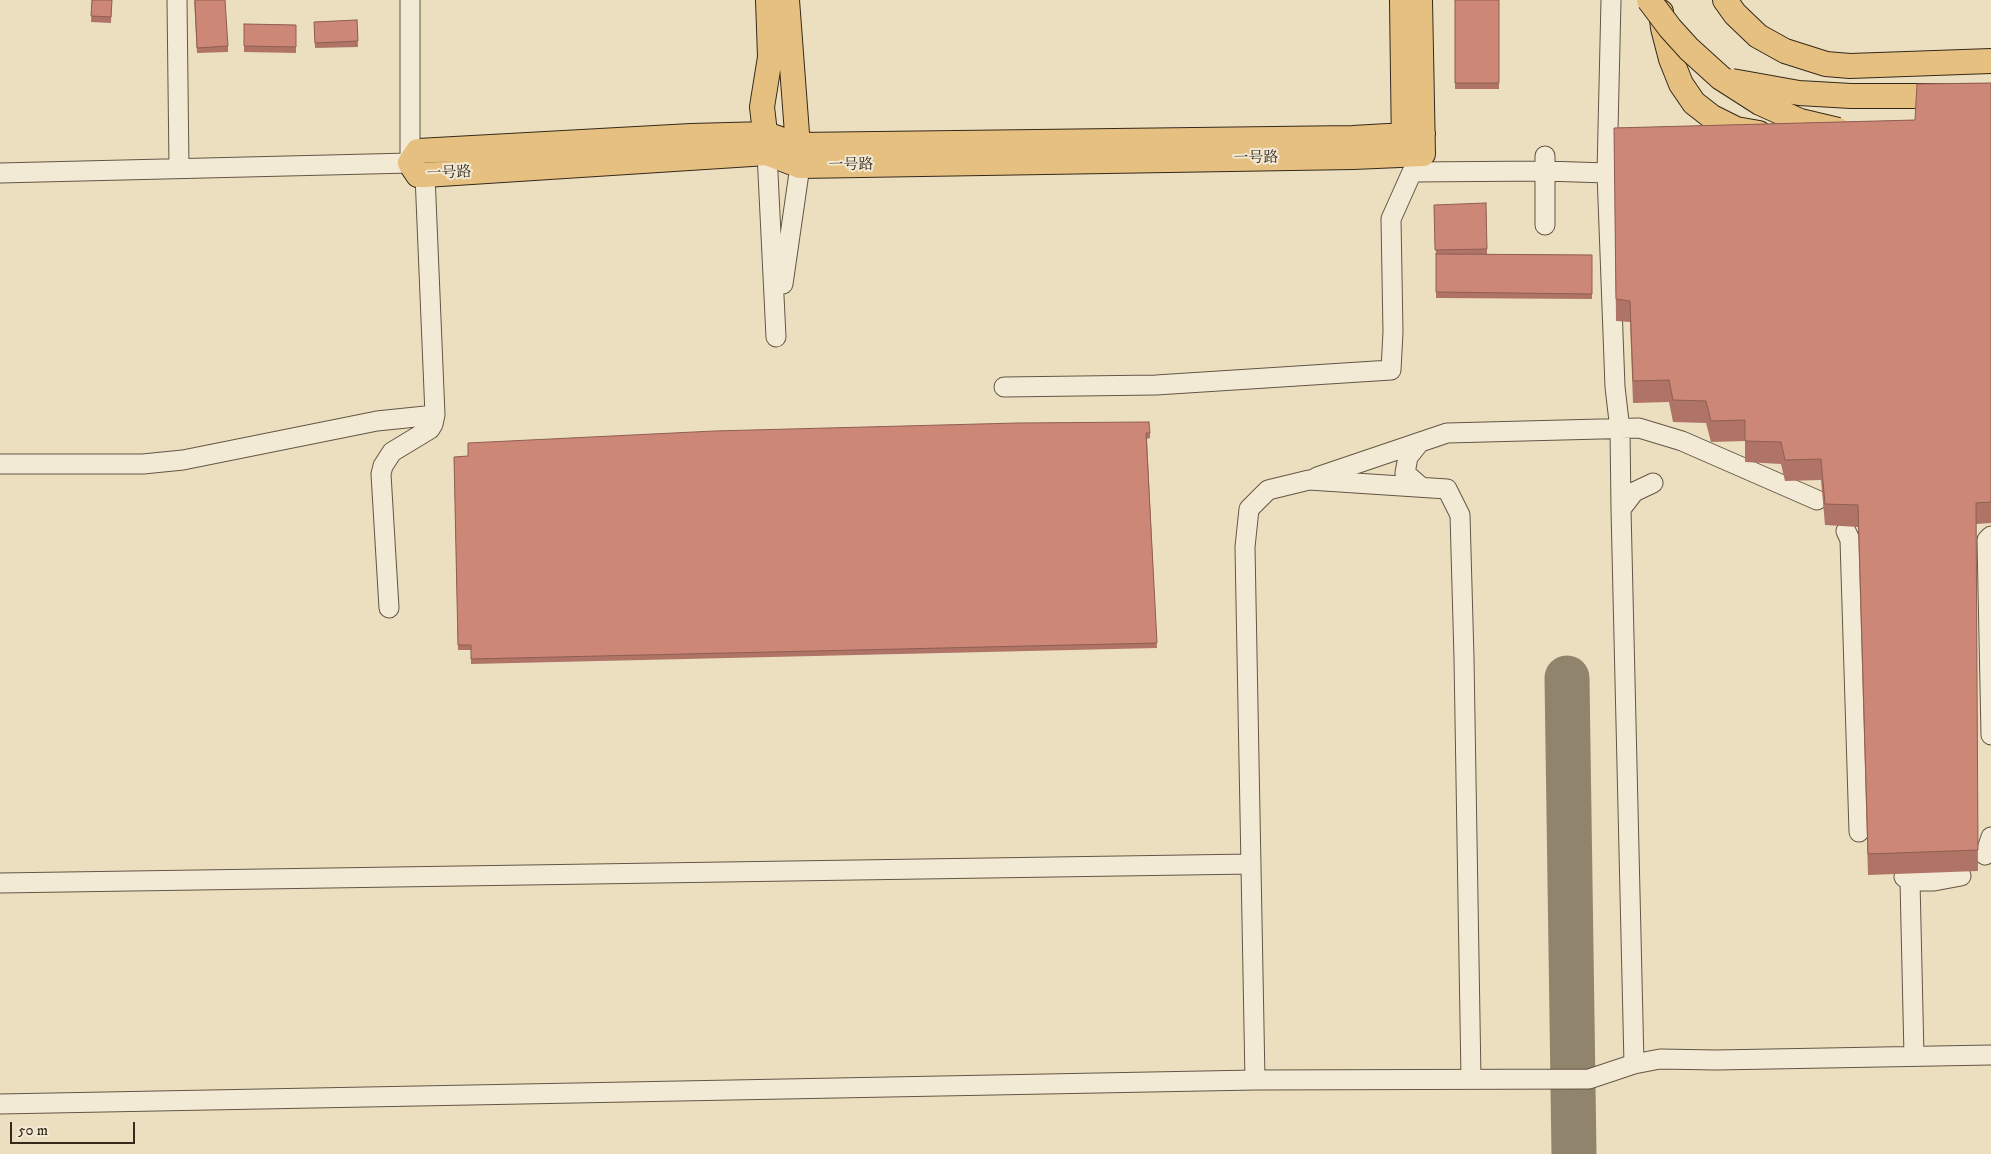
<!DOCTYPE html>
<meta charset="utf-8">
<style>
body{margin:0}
#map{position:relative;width:1991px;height:1154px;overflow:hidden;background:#ecdfc0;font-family:"IM FELL DW Pica",serif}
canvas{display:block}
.scale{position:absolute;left:10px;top:1122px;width:125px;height:22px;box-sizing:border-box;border:2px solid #35291a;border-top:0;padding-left:6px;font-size:15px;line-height:18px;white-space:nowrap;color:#35291a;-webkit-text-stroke:4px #f3ead6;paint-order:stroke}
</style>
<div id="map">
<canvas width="1991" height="1154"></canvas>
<div class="scale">50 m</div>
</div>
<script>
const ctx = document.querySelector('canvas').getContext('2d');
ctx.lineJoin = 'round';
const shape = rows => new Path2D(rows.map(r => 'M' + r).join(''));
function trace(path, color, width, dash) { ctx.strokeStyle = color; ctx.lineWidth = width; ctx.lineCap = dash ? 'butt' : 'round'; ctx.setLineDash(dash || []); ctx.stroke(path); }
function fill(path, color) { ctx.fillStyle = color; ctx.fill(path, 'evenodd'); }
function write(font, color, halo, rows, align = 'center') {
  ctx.font = font + ' "IM FELL DW Pica","Noto Serif SC",serif'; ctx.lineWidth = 4; ctx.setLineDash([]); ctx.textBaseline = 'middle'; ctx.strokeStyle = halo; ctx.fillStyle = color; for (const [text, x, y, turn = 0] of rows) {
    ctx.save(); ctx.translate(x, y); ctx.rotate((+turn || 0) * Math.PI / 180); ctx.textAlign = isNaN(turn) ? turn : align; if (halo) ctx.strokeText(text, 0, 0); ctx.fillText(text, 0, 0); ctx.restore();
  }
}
trace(shape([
 [1567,678,1574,1154]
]), '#90846d', 45);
const minor = shape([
 [177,0,179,168],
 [767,153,776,337],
 [1545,156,1545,225],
 [0,173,410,163,410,0],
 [1607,173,1615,387,1620,430,1621,509],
 [783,284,800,166],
 [1004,387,1156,385,1391,370,1393,332,1391,219,1412,172,1545,171,1607,173,1611,0],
 [1420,442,1408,457,1405,473,1421,487],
 [0,464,143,464,183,460,377,421,435,415],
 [1317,477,1447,433,1639,428,1682,441,1817,500],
 [1846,531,1850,540,1859,832],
 [1991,536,1987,540,1991,735],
 [389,608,381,474,383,466,392,452,430,429,433,424,435,415,425,175],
 [1985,855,1991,837],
 [1904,877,1910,881,1934,881,1961,876],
 [1910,881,1914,1056],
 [0,883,1251,864],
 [1634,1064,1621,509,1634,492,1653,483],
 [1255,1080,1245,547,1249,509,1268,490,1309,480,1447,489,1460,515,1464,658,1471,1079],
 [0,1104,1255,1080,1589,1079,1634,1064,1660,1059,1716,1060,1991,1055]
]);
const major = shape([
 [787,0,799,160],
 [1402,0,1404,151],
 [1420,0,1423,154,1353,157,800,166,767,153,425,175,418,175,410,163,418,151,691,136,766,134,798,145,1353,138,1423,134],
 [1725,0,1735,14,1758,36,1785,51,1826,64,1850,66,1991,61],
 [1661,12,1663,28,1671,59,1681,84,1694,103,1712,117,1736,129,1759,133],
 [767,150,762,107,770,57,768,0]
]);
trace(minor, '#635644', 21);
trace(major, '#35291a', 26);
trace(minor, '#f3ead6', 19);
trace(major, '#e6c080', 24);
const majorBridge = shape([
 [1649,0,1670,28,1689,49,1721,78,1760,103,1800,121,1838,130],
 [1732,81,1799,93,1851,96,1991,96]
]);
trace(majorBridge, '#35291a', 26, []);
trace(majorBridge, '#e6c080', 24);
fill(shape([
 [92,0,112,0,111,23,91,22],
 [194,0,228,46,228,52,197,53],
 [1455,0,1499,0,1499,89,1455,89],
 [357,20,358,47,315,48,314,22],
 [244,24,296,25,296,53,244,52],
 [1991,83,1991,523,1976,524,1978,871,1868,875,1858,527,1825,525,1821,480,1785,481,1781,464,1745,462,1745,441,1711,442,1706,423,1673,422,1669,402,1633,403,1630,322,1616,321,1614,128,1915,120],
 [1434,205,1487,249,1487,254,1592,255,1592,299,1436,298,1436,255],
 [1150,433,1150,438,1147,439,1157,648,471,664,471,650,458,650,454,457]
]), '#af7466');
const building = shape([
 [92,0,112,0,111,17,91,16,92,0],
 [195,0,225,0,228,46,197,48,195,0],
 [1455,0,1499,0,1499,83,1455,83,1455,0],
 [357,20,358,41,315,43,314,22,357,20],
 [244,24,296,25,296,47,244,46,244,24],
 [1991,83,1991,502,1976,503,1978,850,1868,854,1858,505,1825,504,1821,459,1785,460,1781,442,1745,441,1745,420,1711,421,1706,401,1673,400,1669,380,1633,381,1630,301,1616,299,1614,128,1915,120,1917,84,1991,83],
 [1486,203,1487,249,1435,250,1434,205,1486,203],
 [1436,254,1592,255,1592,294,1436,292,1436,254],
 [1149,422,1150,433,1146,433,1157,643,471,659,471,645,458,645,454,457,468,456,468,443,714,431,1017,423,1149,422]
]);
fill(building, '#cc8777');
trace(building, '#8f5e53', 1);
write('15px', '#35291a', '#f3ead6', [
 ["一号路",1256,159,-1],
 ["一号路",851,166,-1],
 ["一号路",449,174,-3]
]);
</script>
